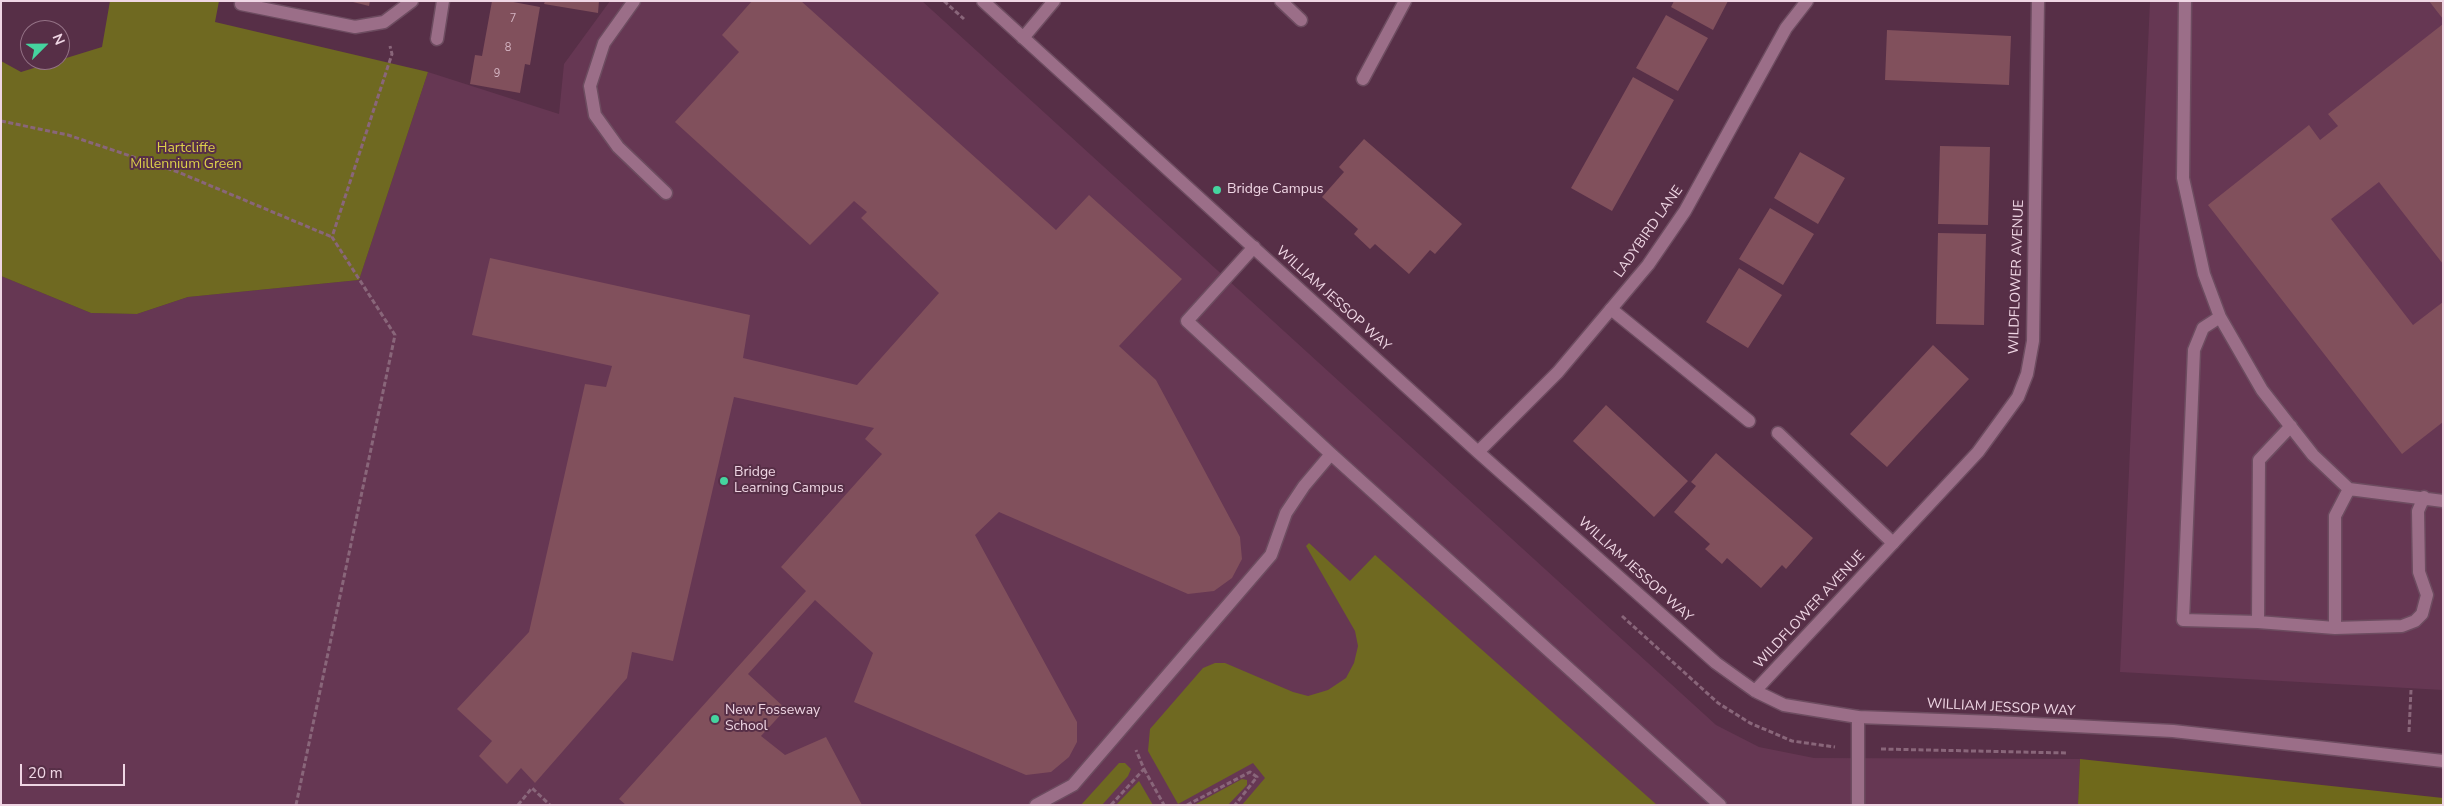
<!DOCTYPE html>
<style>
body{margin:0}
#map{position:relative;width:2444px;height:806px;overflow:hidden;background:#572f47;font-family:"Nunito Sans",sans-serif}
canvas{display:block}
.frame{position:absolute;inset:0;border:2px solid #efd6e4;pointer-events:none}
.north{position:absolute;left:20px;top:20px;width:50px;height:50px;box-sizing:border-box;background:#572f47;border:1px solid #947286;border-radius:50%;rotate:67deg;font-size:14px;font-weight:700;line-height:20px;text-align:center;color:#efd6e4}
.north::after{content:'';display:block;margin:auto;width:18px;height:22px;background:#45d49f;clip-path:polygon(50% 0,100% 100%,50% 72%,0 100%)}
.scale{position:absolute;left:20px;top:764px;width:105px;height:22px;box-sizing:border-box;border:2px solid #efd6e4;border-top:0;padding-left:6px;font-size:15px;line-height:18px;white-space:nowrap;color:#efd6e4;-webkit-text-stroke:4px #572f47;paint-order:stroke}
</style>
<div id="map">
<canvas width="2444" height="806"></canvas>
<div class="frame"></div>
<div class="north">N</div>
<div class="scale">20 m</div>
</div>
<script>
const ctx = document.querySelector('canvas').getContext('2d');
ctx.lineJoin = 'round';
function fill(path, color) { ctx.fillStyle = color; ctx.fill(path, 'evenodd'); }
const shape = rows => new Path2D(rows.map(r => 'M' + r).join(''));
function trace(path, color, width, dash) { ctx.strokeStyle = color; ctx.lineWidth = width; ctx.lineCap = dash ? 'butt' : 'round'; ctx.setLineDash(dash || []); ctx.stroke(path); }
function write(font, color, halo, rows, align = 'center') {
  ctx.font = font + ' "Nunito Sans",sans-serif'; ctx.lineWidth = 4; ctx.setLineDash([]); ctx.textBaseline = 'middle'; ctx.strokeStyle = halo; ctx.fillStyle = color; for (const [text, x, y, turn = 0] of rows) {
    ctx.save(); ctx.translate(x, y); ctx.rotate((+turn || 0) * Math.PI / 180); ctx.textAlign = isNaN(turn) ? turn : align; if (halo) ctx.strokeText(text, 0, 0); ctx.fillText(text, 0, 0); ctx.restore();
  }
}
fill(shape([
 [610,1,922,1,1716,725,1759,747,1814,758,2080,759,2078,805,1,805,1,276,91,313,137,314,188,297,359,280,428,72,559,114,564,64],
 [2150,1,2443,1,2443,690,2120,672]
]), '#663753');
fill(shape([
 [110,1,219,1,215,22,428,72,359,280,188,297,137,314,91,313,1,276,1,61,21,72,102,47],
 [1309,543,1350,581,1375,555,1657,805,1242,805,1265,778,1253,763,1178,804,1148,751,1150,729,1203,668,1215,663,1225,663,1293,692,1308,696,1328,690,1346,678,1354,663,1358,646,1355,631,1306,546],
 [1119,763,1125,763,1131,769,1128,776,1102,805,1081,805],
 [1242,779,1247,780,1247,785,1228,805,1194,805],
 [1139,781,1153,805,1116,805]
]), '#6f6921');
fill(shape([
 [2080,759,2443,798,2443,805,2078,805]
]), '#6f691b');
fill(shape([
 [349,1,370,1,369,6],
 [492,1,508,1,540,7,530,65,525,64,520,93,470,84,475,55,482,56],
 [545,1,599,1,598,13,544,4],
 [752,1,801,1,1056,230,1089,195,1182,279,1119,346,1156,380,1240,537,1242,559,1232,578,1214,591,1188,594,999,512,975,535,1077,722,1077,742,1069,757,1051,772,1026,775,854,702,873,653,815,600,748,674,786,709,761,736,785,755,826,737,862,805,626,805,619,799,806,591,781,567,882,454,865,439,874,428,734,397,673,661,632,652,627,678,535,783,521,768,507,784,479,756,492,741,457,709,529,632,585,384,606,387,612,366,472,335,490,258,750,315,743,358,857,385,939,293,861,218,867,212,854,201,810,245,675,122,739,52,722,35],
 [1674,1,1728,1,1713,30,1671,7],
 [2429,1,2443,1,2443,19],
 [1666,15,1708,38,1678,91,1636,68],
 [2443,24,2443,264,2379,182,2331,219,2413,325,2443,302,2443,422,2402,454,2208,205,2309,125,2320,140,2338,126,2328,114],
 [1887,30,2011,36,2009,85,1885,80],
 [1633,77,1674,100,1612,211,1571,188],
 [1364,139,1462,224,1435,254,1430,250,1409,274,1375,244,1370,249,1354,234,1358,229,1322,197,1344,172,1339,167],
 [1940,146,1990,147,1988,225,1938,224],
 [1800,152,1845,178,1818,224,1774,198],
 [1770,208,1814,234,1783,285,1739,259],
 [1938,233,1986,234,1984,325,1936,324],
 [1739,268,1782,295,1748,348,1706,322],
 [1933,345,1969,379,1887,467,1850,434],
 [1606,405,1688,481,1654,517,1573,441],
 [1716,453,1813,538,1786,569,1782,565,1761,588,1727,558,1722,564,1705,549,1710,544,1674,512,1696,486,1691,482]
]), '#81505c');
const service = shape([
 [634,1,604,43,590,86,595,115,618,147,666,193],
 [1281,1,1301,20],
 [2185,1,2183,178,2204,274,2220,317,2203,328,2194,350,2183,620,2258,622,2335,628,2402,626,2415,621,2422,614,2427,595,2419,572,2418,511,2424,497],
 [241,4,355,27,384,22,412,1],
 [437,39,443,1],
 [1254,247,1187,321,1331,454,1720,805],
 [1611,309,1749,421],
 [2220,317,2262,390,2313,455,2349,489,2443,501],
 [1778,433,1893,543],
 [2258,622,2259,460,2291,426],
 [2335,628,2335,516,2349,489],
 [1858,717,1858,805],
 [1995,722,2173,731,2443,761],
 [1036,805,1073,785,1271,555,1286,513,1304,486,1331,454]
]);
const minor = shape([
 [983,1,1478,452,1716,663,1755,691,1784,705,1858,717,1995,722],
 [1023,38,1054,1],
 [1363,79,1405,1],
 [1478,452,1558,372,1648,265,1685,211,1786,28,1807,1],
 [1755,691,1978,452,2018,397,2027,374,2033,341,2038,1]
]);
trace(service, '#6d4c60', 15);
trace(minor, '#6d4c60', 15);
trace(shape([
 [944,1,964,19],
 [1,121,68,135,178,172,332,237],
 [1622,616,1718,703,1750,723,1792,741,1835,747],
 [2409,732,2411,690],
 [1881,749,2067,753],
 [1144,769,1164,805],
 [296,805,395,335,332,237,392,54,390,46],
 [518,805,532,788,550,805],
 [1111,805,1144,769,1136,750],
 [1187,805,1250,772,1257,777,1235,805]
]), '#89667a', 3, [5, 2.5]);
trace(service, '#9b6e88', 12);
trace(minor, '#9b6e88', 12);
for (const [x, y, r, color] of [
 [1217,190,5,"#45d49f"],
 [724,481,5,"#45d49f"],
 [715,719,5,"#45d49f"]
]) { const dot = new Path2D(); dot.arc(x, y, r, 0, 2 * Math.PI); ctx.fillStyle = color; ctx.fill(dot); trace(dot, '#572f47', 2); }
write('11px', '#d4b4c2', null, [
 ["7",513,19],
 ["8",508,48],
 ["9",497,74]
]);
write('14px', '#dcd04a', '#572f47', [
 ["Hartcliffe",186,149],
 ["Millennium Green",186,165]
]);
write('14px', '#efd6e4', '#572f47', [
 ["Bridge Campus",1227,190],
 ["Bridge",734,473],
 ["Learning Campus",734,489],
 ["New Fosseway",725,711],
 ["School",725,727]
], 'left');
write('14px', '#efd6e4', '#572f47', [
 ["LADYBIRD LANE",1649,232,-55],
 ["WILDFLOWER AVENUE",2017,277,-88],
 ["WILLIAM JESSOP WAY",1333,299,42],
 ["WILLIAM JESSOP WAY",1635,570,42],
 ["WILDFLOWER AVENUE",1810,610,-47],
 ["WILLIAM JESSOP WAY",2001,708,3]
]);
</script>
